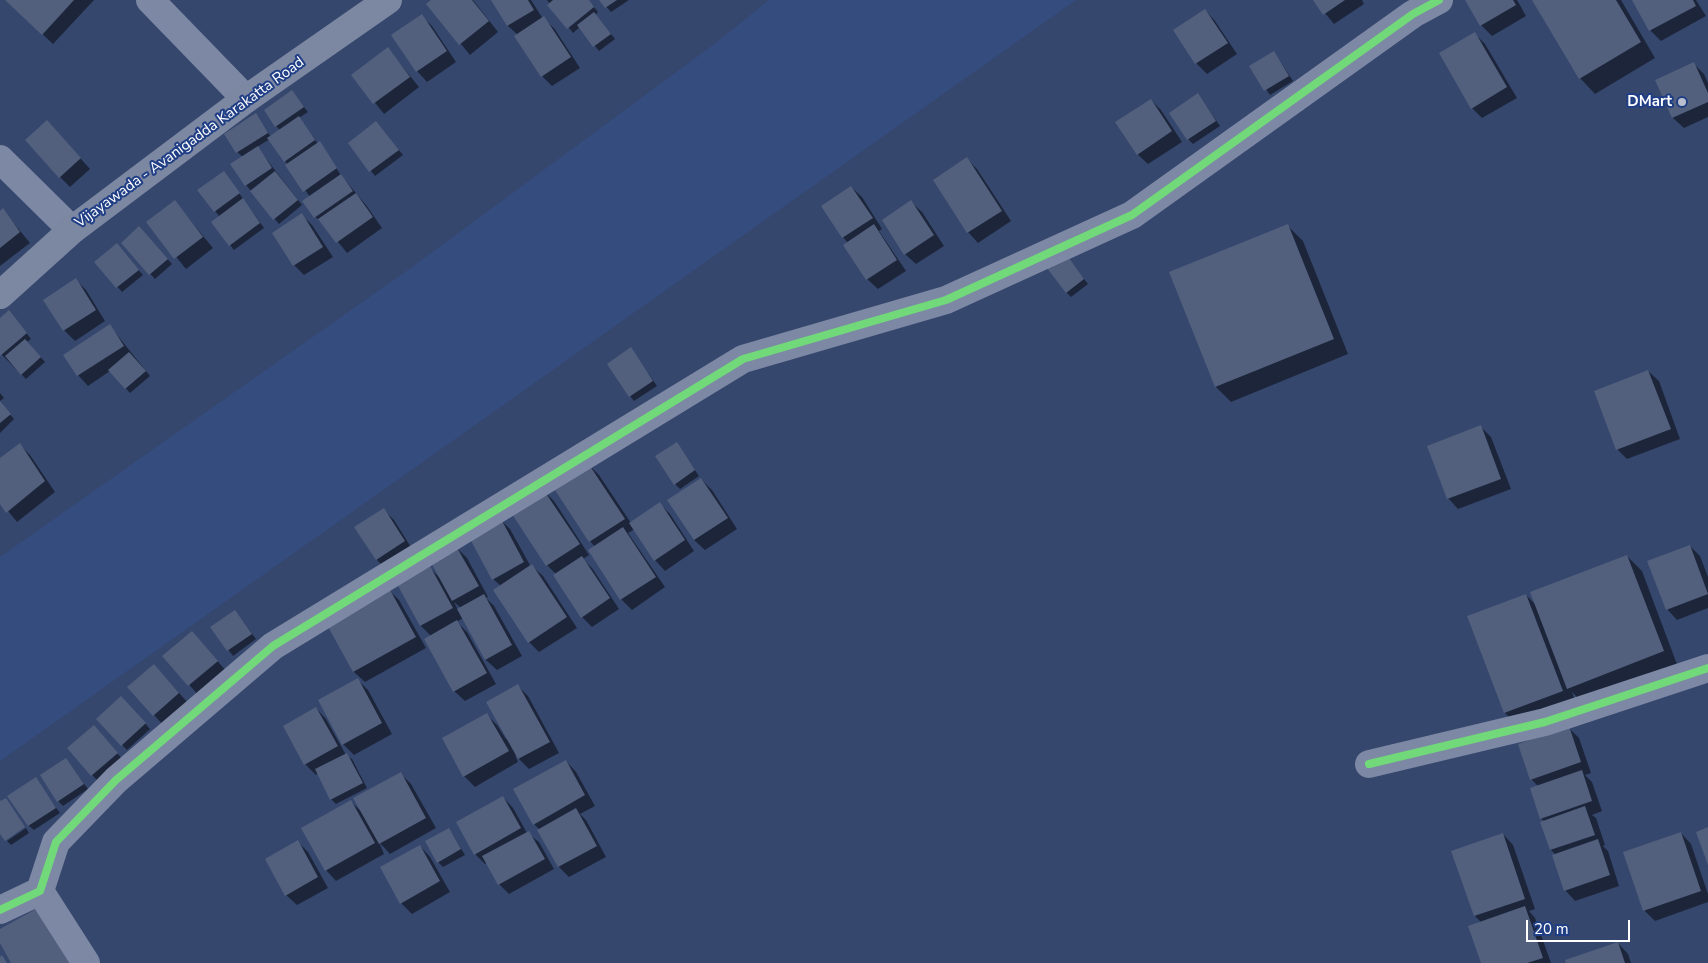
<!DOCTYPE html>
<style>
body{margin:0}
#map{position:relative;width:1708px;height:963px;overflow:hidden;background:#36476e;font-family:"Nunito Sans",sans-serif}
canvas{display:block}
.scale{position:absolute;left:1526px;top:920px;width:104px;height:22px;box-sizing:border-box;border:2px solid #fff;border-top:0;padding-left:6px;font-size:15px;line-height:18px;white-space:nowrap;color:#fff;-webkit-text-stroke:4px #1f3e85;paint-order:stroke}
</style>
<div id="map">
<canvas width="1708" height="963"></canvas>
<div class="scale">20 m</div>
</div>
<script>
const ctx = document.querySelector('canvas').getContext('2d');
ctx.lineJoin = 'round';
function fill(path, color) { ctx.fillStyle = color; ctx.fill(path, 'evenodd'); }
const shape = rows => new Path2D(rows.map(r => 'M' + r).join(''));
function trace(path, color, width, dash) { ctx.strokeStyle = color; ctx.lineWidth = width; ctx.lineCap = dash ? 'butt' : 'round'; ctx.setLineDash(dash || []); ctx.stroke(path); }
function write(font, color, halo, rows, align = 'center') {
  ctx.font = font + ' "Nunito Sans",sans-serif'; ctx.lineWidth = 4; ctx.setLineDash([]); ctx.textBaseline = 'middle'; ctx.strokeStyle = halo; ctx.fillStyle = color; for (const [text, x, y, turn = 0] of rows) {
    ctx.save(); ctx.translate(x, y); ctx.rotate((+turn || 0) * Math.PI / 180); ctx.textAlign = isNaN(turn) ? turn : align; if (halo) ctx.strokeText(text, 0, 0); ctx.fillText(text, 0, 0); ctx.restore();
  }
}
fill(shape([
 [769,0,1076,0,0,761,0,557,415,265,717,42]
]), '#354c7e');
fill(shape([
 [6,0,94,0,53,44],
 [433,0,473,0,498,32,470,55,428,4],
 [492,0,531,0,543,19,554,28,580,68,552,86,542,76,518,35,508,26],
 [547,0,588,0,598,12,595,15,615,39,599,51,580,27,573,33],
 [600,0,629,0,611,12],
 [1314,0,1362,0,1364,4,1334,24],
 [1467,0,1517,0,1526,16,1492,36,1481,25],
 [1533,0,1621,0,1655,58,1595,94,1580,78],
 [1634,0,1696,0,1706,16,1661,41,1650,30],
 [1205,10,1215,21,1237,54,1207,74,1196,63,1174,30],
 [422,16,432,26,456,62,427,82,417,71],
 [1475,34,1485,44,1517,98,1482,118,1472,108],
 [388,49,419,87,384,114,353,75],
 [1274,52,1293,81,1270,95,1251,67],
 [1694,64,1704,74,1708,83,1708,117,1684,128,1673,118,1657,81],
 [292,92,308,112,299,118,318,144,324,148,340,174,366,205,382,228,347,253,321,221,315,217,304,201,310,197,270,139,257,147,302,205,279,224,246,185,243,157,237,152,255,115,271,137,280,130,276,126],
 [1151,100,1161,110,1182,142,1148,164,1137,154],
 [1202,100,1220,126,1193,144,1188,139],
 [376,122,403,155,375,176,349,143],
 [57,132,90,169,70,187,60,177],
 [967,159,977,169,1011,221,978,243,968,232,934,181],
 [224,172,264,228,234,250,230,245,220,217,215,211],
 [851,187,862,197,882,229,879,231,906,271,878,289,867,279,848,243,843,237],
 [175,202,213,248,186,269,148,222],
 [911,202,922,212,944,246,916,264,905,254,883,220],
 [3,210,30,243,0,266,0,213],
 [302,215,312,225,333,257,304,275,294,265],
 [1288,226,1303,241,1348,354,1231,402,1216,387],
 [144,233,172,264,155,279,122,243],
 [121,250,143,275,122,292,96,262],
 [1066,256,1088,284,1071,297,1066,292],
 [76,280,86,290,105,321,75,341,64,330,45,300],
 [14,317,31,339,27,342,45,362,26,379,0,353,0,320],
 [110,326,150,376,130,393,110,371,88,386,78,375],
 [631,349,657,386,634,401,630,396],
 [1648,371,1659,381,1680,439,1627,459,1617,449],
 [0,393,4,398,0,401],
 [0,403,14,419,0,433],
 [1481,427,1491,437,1511,489,1458,509,1448,498],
 [676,443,699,476,680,489,675,484],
 [20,445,30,455,55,492,17,522,0,501,0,460],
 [588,464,599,475,631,523,660,504,670,514,694,551,665,571,655,560,635,529,628,533,665,587,632,610,621,599,590,550,595,547,590,541],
 [701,479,712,490,737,529,705,550,694,540],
 [543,490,554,501,589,555,583,559,592,568,619,609,592,627,582,617,557,575,547,565],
 [383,509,394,520,414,552,387,570,377,560,356,528],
 [500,519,510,529,531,567,532,566,543,576,577,628,539,652,529,642,501,586,493,579,469,536],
 [1690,546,1700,556,1708,577,1708,608,1677,620,1667,609],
 [456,547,467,558,488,597,486,598,494,606,522,656,497,670,486,660,463,618,457,622,467,632,496,684,465,701,454,691,431,636,421,626,398,585,430,568,439,577],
 [454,602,461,608,458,610],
 [1627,556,1642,571,1678,667,1583,703,1572,692,1577,706,1520,728,1505,713,1526,595,1537,606],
 [389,590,399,600,426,648,365,682,354,672,328,624],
 [235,611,256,639,233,656,212,628],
 [202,643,227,672,199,696,164,656],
 [154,665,189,704,164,726,154,715],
 [358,680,368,690,392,734,354,755,343,744],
 [517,685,528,696,559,753,529,769,515,755,518,762,475,787,464,776,444,739,487,715,497,725,506,739,508,738],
 [126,702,150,729,127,750,97,719],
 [316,708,326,719,346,755,352,759,367,788,336,804,331,799,318,773,316,775,305,764,284,726],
 [1569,728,1579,738,1591,773,1585,775,1592,782,1602,811,1592,815,1596,818,1605,845,1603,846,1608,851,1619,886,1575,901,1565,890,1556,855,1551,850,1545,822,1541,818,1538,786,1531,779],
 [99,731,122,759,97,780,92,775],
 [66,759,88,789,63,806,58,801],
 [566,761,576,772,595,806,580,814,586,820,606,857,569,877,559,867,540,830,534,824],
 [400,773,411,784,436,828,390,854,379,842,384,854,336,881,326,870,351,802,362,812],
 [35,779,60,813,34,830,29,826],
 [503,797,513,808,527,833,539,842,554,869,509,894,499,884,487,863,485,864,475,854],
 [26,828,29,833,11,845,7,841],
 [449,829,465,855,443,867,438,862],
 [1681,833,1691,844,1708,894,1708,902,1655,921,1644,910],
 [1503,834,1513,845,1535,909,1529,911,1535,918,1551,963,1482,963,1481,922,1475,916],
 [298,842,308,852,328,888,297,905,286,895],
 [420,846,430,857,450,892,412,914,401,903],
 [1618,943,1628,954,1631,963,1567,963]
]), '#0007');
fill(shape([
 [5,0,74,0,42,35],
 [431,0,472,0,489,21,459,45,426,4],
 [491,0,528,0,534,10,507,26],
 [553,0,589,0,594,7,567,29,547,5],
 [599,0,617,0,605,8],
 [1313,0,1345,0,1323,15],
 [1465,0,1513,0,1516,5,1480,26],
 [1532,0,1616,0,1641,42,1579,79],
 [1632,0,1693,0,1696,6,1649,31],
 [1205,9,1228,43,1195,64,1173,30],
 [594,12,611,34,593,47,577,25],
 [422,14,447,51,416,72,391,35],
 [544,16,571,57,541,77,514,36],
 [1475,32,1507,87,1471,109,1439,53],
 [388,47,410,77,373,104,351,75],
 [1274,51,1289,76,1264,91,1249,66],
 [1694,62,1708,93,1708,102,1672,118,1655,80],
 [292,90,304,107,275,127,264,110],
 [1198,93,1216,121,1187,140,1169,113],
 [1151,99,1172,131,1137,155,1115,122],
 [256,113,268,133,236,153,224,134],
 [299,116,315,140,284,162,267,138],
 [47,120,81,158,59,178,25,140],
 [376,121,399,150,369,172,348,143],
 [320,141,337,168,303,192,285,165],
 [258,146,272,168,245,186,230,164],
 [967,157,1002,211,967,233,933,180],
 [224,171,240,193,214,212,197,190],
 [275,171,298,200,273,220,250,191],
 [341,174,353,191,314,218,302,201],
 [851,186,873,218,842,238,821,206],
 [356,193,373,217,336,243,318,219],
 [243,198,260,223,229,246,211,222],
 [175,200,203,237,174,259,146,222],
 [911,200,934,235,904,255,882,220],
 [3,208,20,232,0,248,0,211],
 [302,213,323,247,293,266,272,233],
 [874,224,897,260,866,280,843,245],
 [1288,224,1334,339,1215,387,1169,272],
 [139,226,168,259,149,275,121,243],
 [117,243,139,270,116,288,94,262],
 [1066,254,1084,279,1066,293,1047,268],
 [76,278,96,310,63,331,43,300],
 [9,310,27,333,0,356,0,318],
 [110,324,124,346,77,376,63,355],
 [25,339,41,357,21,375,5,356],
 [631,347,653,381,629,397,607,364],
 [129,352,146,371,125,389,108,370],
 [1648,370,1671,429,1616,450,1594,391],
 [0,401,11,414,0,423],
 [1481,425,1501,479,1447,499,1427,446],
 [677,442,695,470,674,485,655,456],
 [20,443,45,481,6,513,0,504,0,458],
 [588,463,625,519,589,542,553,487],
 [701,478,728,518,694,540,667,500],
 [543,489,580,544,546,566,510,511],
 [660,502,685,540,654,561,629,523],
 [384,508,405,541,376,560,354,527],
 [500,517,524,562,492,580,468,535],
 [623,527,656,577,620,600,588,550],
 [1690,545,1708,594,1666,610,1647,561],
 [456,546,479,586,452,601,430,561],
 [1627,555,1664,651,1567,689,1530,592],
 [582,556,610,598,581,618,553,575],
 [532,564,567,617,528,643,493,590],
 [430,566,453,608,420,626,397,584],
 [389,588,416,637,353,672,326,623],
 [484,594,512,645,485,660,457,609],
 [1526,594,1563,691,1504,713,1467,616],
 [235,610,252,634,227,651,210,627],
 [457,620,487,673,453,692,424,639],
 [192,631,218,661,188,686,162,656],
 [154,664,179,693,153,716,127,687],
 [358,678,382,723,342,745,318,700],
 [518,684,550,742,518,759,486,702],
 [121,696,146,723,121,746,96,719],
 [316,707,338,746,304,765,283,726],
 [487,713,509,751,463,777,442,738],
 [94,725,118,753,91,776,67,748],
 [1569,726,1581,762,1530,780,1518,744],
 [347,753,363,783,330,800,315,769],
 [66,758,84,784,57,802,40,775],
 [566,760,585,795,533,825,513,789],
 [1582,770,1592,801,1540,819,1530,788],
 [401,772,426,818,379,844,353,798],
 [36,777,56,808,28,826,7,796],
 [503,796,521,828,474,855,456,822],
 [6,798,25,827,5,841,0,834,0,801],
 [351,800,375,843,325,871,301,828],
 [1585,806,1595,835,1550,850,1540,822],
 [576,808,597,846,558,867,537,830],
 [1708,827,1708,865,1696,832],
 [449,828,461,849,437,863,425,841],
 [529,831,545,859,498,885,482,856],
 [1681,832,1701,891,1643,911,1623,852],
 [1503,833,1525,899,1474,916,1451,851],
 [1598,839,1610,875,1564,891,1552,855],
 [298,840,318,877,285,896,265,859],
 [420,845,440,881,400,904,380,867],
 [43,905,75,963,11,963,0,943,0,929],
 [1525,906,1543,958,1527,963,1481,963,1468,926],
 [1618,942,1625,963,1566,963,1565,960],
 [2,955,7,963,0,963,0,957]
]), '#52607e');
trace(shape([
 [150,0,246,99],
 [0,159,72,230],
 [1369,764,1545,722,1708,668],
 [40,891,86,963],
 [0,910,40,891,56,842,116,780,273,646,743,359,946,300,1132,215,1413,14,1439,0]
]), '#7d88a4', 28);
trace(shape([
 [0,295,72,230,246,99,388,0]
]), '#7c87a1', 28);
trace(shape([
 [1369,764,1545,722,1708,668],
 [0,910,40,891,56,842,116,780,273,646,743,359,946,300,1132,215,1413,14,1439,0]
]), '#71d979', 8);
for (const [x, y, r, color] of [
 [1682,102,5,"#b9bfcc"]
]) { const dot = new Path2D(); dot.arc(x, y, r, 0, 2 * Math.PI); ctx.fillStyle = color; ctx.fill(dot); trace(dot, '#1f3e85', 2); }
write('bold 15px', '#fff', '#1f3e85', [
 ["DMart",1672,102]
], 'right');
write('15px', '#fff', '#1f3e85', [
 ["Vijayawada - Avanigadda Karakatta Road",190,143,-36]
]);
</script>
